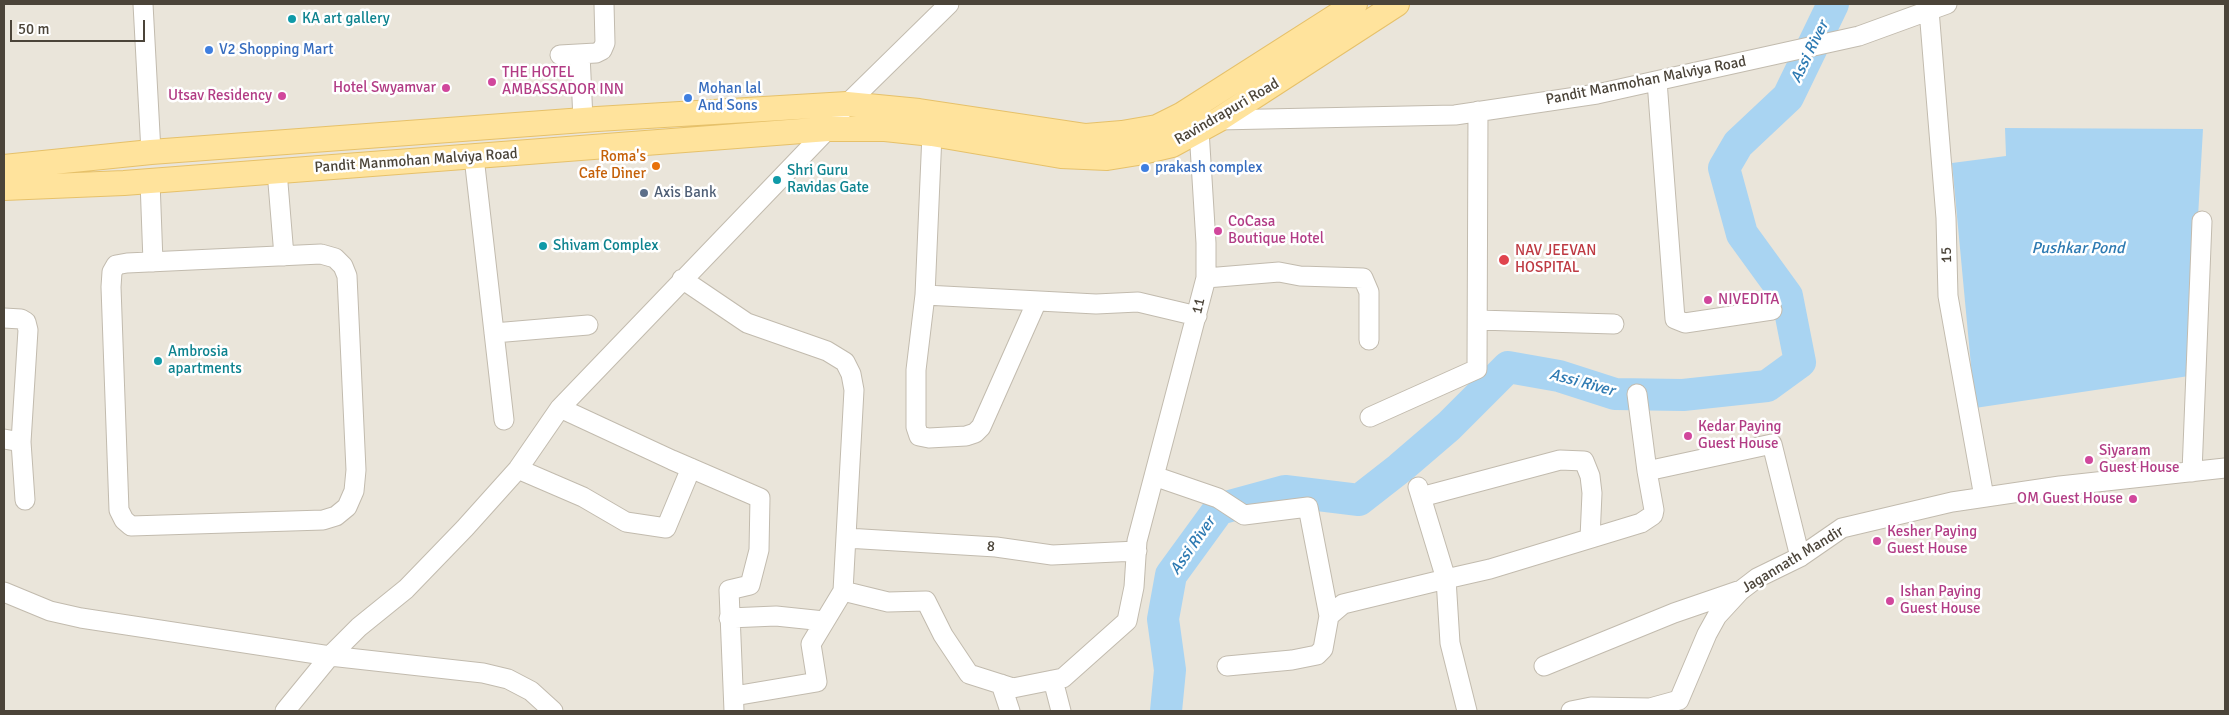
<!DOCTYPE html>
<style>
body{margin:0}
#map{position:relative;width:2229px;height:715px;overflow:hidden;background:#f6f3ec;font-family:Signika,sans-serif}
canvas{display:block}
.frame{position:absolute;inset:0;border:5px solid #4b4439;pointer-events:none}
.scale{position:absolute;left:10px;top:20px;width:135px;height:22px;box-sizing:border-box;border:2px solid #4b4439;border-top:0;padding-left:6px;font-size:15px;line-height:18px;white-space:nowrap;color:#4b4439;-webkit-text-stroke:4px #fff;paint-order:stroke}
</style>
<div id="map">
<canvas width="2229" height="715"></canvas>
<div class="frame"></div>
<div class="scale">50 m</div>
</div>
<script>
const ctx = document.querySelector('canvas').getContext('2d');
ctx.lineJoin = 'round';
function fill(path, color) { ctx.fillStyle = color; ctx.fill(path, 'evenodd'); }
const shape = rows => new Path2D(rows.map(r => 'M' + r).join(''));
function trace(path, color, width, dash) { ctx.strokeStyle = color; ctx.lineWidth = width; ctx.lineCap = dash ? 'butt' : 'round'; ctx.setLineDash(dash || []); ctx.stroke(path); }
function write(font, color, halo, rows, align = 'center') {
  ctx.font = font + ' Signika,sans-serif'; ctx.lineWidth = 5; ctx.setLineDash([]); ctx.textBaseline = 'middle'; ctx.strokeStyle = halo; ctx.fillStyle = color; for (const [text, x, y, turn = 0] of rows) {
    ctx.save(); ctx.translate(x, y); ctx.rotate((+turn || 0) * Math.PI / 180); ctx.textAlign = isNaN(turn) ? turn : align; if (halo) ctx.strokeText(text, 0, 0); ctx.fillText(text, 0, 0); ctx.restore();
  }
}
fill(shape([
 [4,4,2225,4,2225,711,4,711]
]), '#eae5da');
fill(shape([
 [2005,128,2203,129,2189,376,1975,408,1952,163,2006,156]
]), '#a9d4f2');
trace(shape([
 [1166,711,1170,670,1163,619,1171,575,1219,509,1285,491,1359,500,1400,468,1449,426,1508,367,1559,376,1615,394,1683,395,1767,386,1800,362,1787,296,1742,234,1724,168,1738,144,1788,97,1833,4]
]), '#a9d4f2', 32);
const minor = shape([
 [143,4,151,152],
 [1929,10,1946,218,1948,296,1984,497],
 [580,54,583,120],
 [560,55,596,53,602,50,605,43,604,4],
 [1657,81,1675,319,1685,323,1772,310],
 [1218,120,1455,115,1597,94,1859,36,1947,4],
 [932,134,925,295,916,370,916,427,919,436,929,438,966,436,975,433,981,427,1037,301],
 [474,157,504,420],
 [277,171,284,256],
 [150,181,153,262],
 [321,254,335,258,343,266,347,276,356,470,354,491,347,507,336,516,323,520,131,526,124,520,119,510,111,287,112,272,116,265,127,263,321,254],
 [1206,278,1279,272,1300,276,1363,278,1369,292,1369,340],
 [682,279,747,323,827,351,845,362,851,374,854,390,843,591,811,644,817,682,734,696],
 [925,295,1096,304,1138,302,1197,316],
 [4,318,21,319,26,322,28,330,21,442],
 [1478,320,1614,324],
 [494,333,588,325],
 [1637,394,1647,471,1772,444,1800,557],
 [560,408,672,460,760,498,759,550,750,585,729,590,734,711],
 [1370,417,1477,369,1478,111],
 [4,439,21,442,25,500],
 [518,469,583,497,626,522,666,528,691,468],
 [2192,472,2202,221],
 [1154,476,1218,498,1244,515,1308,507,1329,616],
 [1418,487,1446,579,1490,569,1641,523,1653,515,1654,510,1647,471],
 [1421,497,1560,460,1584,461,1590,476,1592,493,1590,538],
 [846,538,996,547,1052,555,1137,551],
 [843,591,888,602,926,601,943,635,969,674,1013,688,1063,678,1127,621,1134,587,1137,541,1206,278,1206,243,1199,130],
 [4,592,50,611,81,618,330,656,483,673,508,679,531,691,553,711],
 [729,618,776,616,824,621],
 [1227,666,1292,660,1317,655,1323,649,1329,616,1343,604,1446,579,1450,643,1467,711],
 [1544,666,1674,613,1738,591],
 [1053,680,1061,711],
 [1001,684,1010,711],
 [285,711,330,656,359,627,406,589,465,528,518,469,560,408,828,129,847,104,949,4],
 [1571,711,1591,707,1650,708,1679,700,1707,634,1717,616,1740,591,1757,578,1800,557,1842,528,1952,502,2060,486,2225,468]
]);
const major = shape([
 [4,167,151,152,597,119,847,104,919,111,1086,136,1122,133,1157,127,1181,115,1355,4],
 [4,188,124,183,828,129,885,129,932,134,1061,156,1107,158,1138,153,1172,145,1218,120,1397,4]
]);
trace(minor, '#c2bbae', 21);
trace(major, '#e6c16a', 26);
trace(minor, '#fff', 19);
trace(major, '#ffe39c', 24);
for (const [x, y, r, color] of [
 [292,19,5,"#0f9aa8"],
 [209,50,5,"#3f7fe0"],
 [492,82,5,"#d1479c"],
 [446,88,5,"#d1479c"],
 [282,96,5,"#d1479c"],
 [688,98,5,"#3f7fe0"],
 [656,166,5,"#e8710a"],
 [1145,168,5,"#3f7fe0"],
 [777,180,5,"#0f9aa8"],
 [644,193,5,"#5c6f8a"],
 [1218,231,5,"#d1479c"],
 [543,246,5,"#0f9aa8"],
 [1504,260,6,"#e0444e"],
 [1708,300,5,"#d1479c"],
 [158,361,5,"#0f9aa8"],
 [1688,436,5,"#d1479c"],
 [2089,460,5,"#d1479c"],
 [2133,499,5,"#d1479c"],
 [1877,541,5,"#d1479c"],
 [1890,601,5,"#d1479c"]
]) { const dot = new Path2D(); dot.arc(x, y, r, 0, 2 * Math.PI); ctx.fillStyle = color; ctx.fill(dot); trace(dot, '#fff', 2); }
write('15px', '#0d838f', '#fff', [
 ["KA art gallery",302,19],
 ["Shri Guru",787,171],
 ["Ravidas Gate",787,188],
 ["Shivam Complex",553,246],
 ["Ambrosia",168,352],
 ["apartments",168,369]
], 'left');
write('15px', '#366cbe', '#fff', [
 ["V2 Shopping Mart",219,50],
 ["Mohan lal",698,89],
 ["And Sons",698,106],
 ["prakash complex",1155,168]
], 'left');
write('15px', '#b23c85', '#fff', [
 ["THE HOTEL",502,73],
 ["AMBASSADOR INN",502,90],
 ["Hotel Swyamvar",436,88,"right"],
 ["Utsav Residency",272,96,"right"],
 ["CoCasa",1228,222],
 ["Boutique Hotel",1228,239],
 ["NIVEDITA",1718,300],
 ["Kedar Paying",1698,427],
 ["Guest House",1698,444],
 ["Siyaram",2099,451],
 ["Guest House",2099,468],
 ["OM Guest House",2123,499,"right"],
 ["Kesher Paying",1887,532],
 ["Guest House",1887,549],
 ["Ishan Paying",1900,592],
 ["Guest House",1900,609]
], 'left');
write('15px', '#4b4439', '#fff', [
 ["Pandit Manmohan Malviya Road",1646,81,-11],
 ["Ravindrapuri Road",1227,112,-30],
 ["Pandit Manmohan Malviya Road",416,161,-4],
 ["15",1947,255,-92],
 ["11",1199,306,-77],
 ["8",991,547,5],
 ["Jagannath Mandir",1793,560,-31]
]);
write('15px', '#c56008', '#fff', [
 ["Roma's",646,157],
 ["Cafe Diner",646,174]
], 'right');
write('15px', '#4e5e75', '#fff', [
 ["Axis Bank",654,193]
], 'left');
write('15px', '#be3a42', '#fff', [
 ["NAV JEEVAN",1515,251],
 ["HOSPITAL",1515,268]
], 'left');
write('italic 16px', '#2e7ab2', '#fff', [
 ["Assi River",1810,52,-64],
 ["Pushkar Pond",2078,249],
 ["Assi River",1582,383,15],
 ["Assi River",1193,546,-55]
]);
</script>
